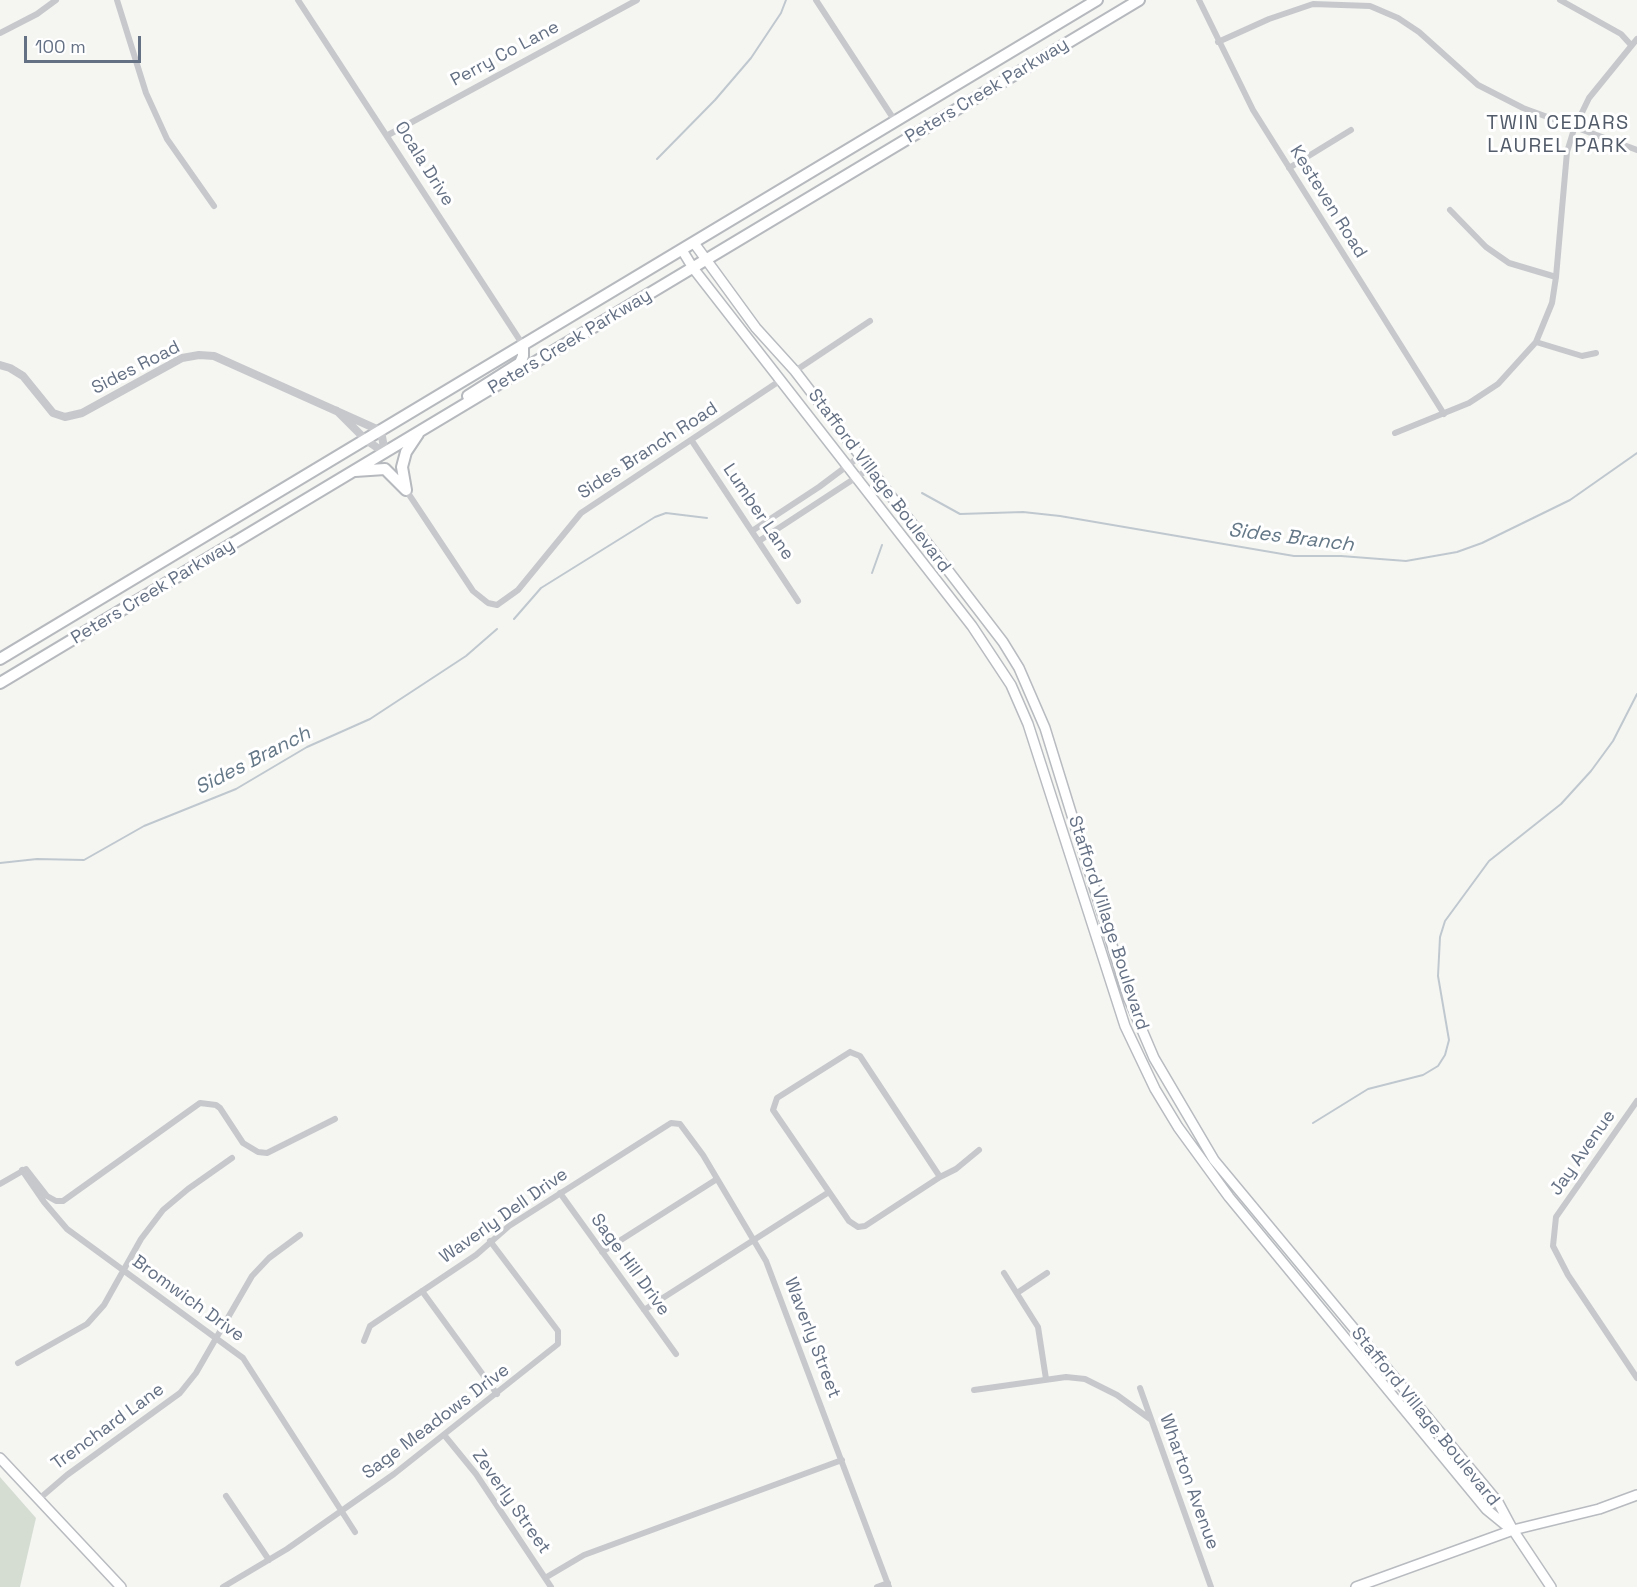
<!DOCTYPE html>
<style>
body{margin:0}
#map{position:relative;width:1637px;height:1587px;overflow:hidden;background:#f5f6f2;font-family:"Space Grotesk",sans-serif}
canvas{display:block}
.scale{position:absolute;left:24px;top:36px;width:117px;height:27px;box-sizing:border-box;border:3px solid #647084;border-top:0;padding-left:8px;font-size:18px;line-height:21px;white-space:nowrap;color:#647084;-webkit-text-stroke:4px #fff;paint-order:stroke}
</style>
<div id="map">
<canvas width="1637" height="1587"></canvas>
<div class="scale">100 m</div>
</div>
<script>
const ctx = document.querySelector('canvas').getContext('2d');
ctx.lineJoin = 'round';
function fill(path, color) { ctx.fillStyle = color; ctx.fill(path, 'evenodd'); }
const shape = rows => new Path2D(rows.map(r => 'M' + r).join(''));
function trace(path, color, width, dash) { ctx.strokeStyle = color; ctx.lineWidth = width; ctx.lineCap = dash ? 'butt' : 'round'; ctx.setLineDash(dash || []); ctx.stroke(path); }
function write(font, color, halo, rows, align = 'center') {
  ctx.font = font + ' "Space Grotesk",sans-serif'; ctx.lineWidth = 6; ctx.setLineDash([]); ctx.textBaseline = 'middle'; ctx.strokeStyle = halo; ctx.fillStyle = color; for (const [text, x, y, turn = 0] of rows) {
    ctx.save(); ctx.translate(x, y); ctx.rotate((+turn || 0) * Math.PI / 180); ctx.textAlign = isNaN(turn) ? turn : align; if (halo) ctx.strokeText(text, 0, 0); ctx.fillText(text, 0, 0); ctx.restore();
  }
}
fill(shape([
 [0,1477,36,1518,20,1587,0,1587]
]), '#d5ddd3');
trace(shape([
 [657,159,715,100,751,58,781,13,786,0],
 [922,493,960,514,1023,512,1060,516,1294,556,1341,556,1406,561,1457,552,1482,543,1570,500,1637,453],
 [872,573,882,545],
 [514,619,541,588,655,517,666,513,707,518],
 [0,863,37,859,84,860,144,826,236,789,307,747,370,719,466,656,497,629],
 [1313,1123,1368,1089,1423,1075,1438,1066,1445,1055,1449,1040,1438,976,1440,937,1445,921,1489,861,1561,804,1591,771,1613,741,1637,694]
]), '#c0c8cf', 2);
const secondary = shape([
 [694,243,756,328,795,371,1003,642,1019,668,1045,728,1128,997,1154,1058,1214,1160,1498,1502,1513,1530,1551,1587],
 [682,250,693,268,972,626,1011,685,1028,724,1125,1026,1155,1089,1178,1127,1229,1197,1486,1509,1508,1527],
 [0,1458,121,1587],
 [1356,1587,1513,1530,1599,1509,1637,1495]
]);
const primary = shape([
 [468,396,520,363,523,356,523,345],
 [355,471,385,469,406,490],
 [406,490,402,467,406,452,418,434],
 [0,659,1097,0],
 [0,683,1139,0]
]);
trace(secondary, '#b8bbc0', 12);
trace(primary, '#b6b9be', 14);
trace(shape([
 [117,0,146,93,167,139,214,206],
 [298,0,523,345],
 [816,0,895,121],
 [1199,0,1253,110,1444,414],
 [1560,0,1621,34,1631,45],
 [0,33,37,14,56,0],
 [1218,42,1269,19,1313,4,1370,6,1398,18,1419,32,1478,85,1523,108,1637,150],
 [388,135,637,0],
 [1289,168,1351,130],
 [1450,210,1486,247,1509,263,1556,277],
 [1536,342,1582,356,1596,353],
 [795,371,870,321],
 [1395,433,1469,403,1498,384,1536,342,1552,303,1556,277,1567,152,1574,129,1589,98,1637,39],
 [692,441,798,601],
 [406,490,473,591,488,603,497,605,518,590,581,513,781,380],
 [752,531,819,487,859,457],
 [759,541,869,469],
 [850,1052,860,1056,940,1177,865,1226,858,1227,849,1221,773,1110,777,1098,850,1052],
 [1637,1101,1556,1217,1553,1246,1568,1275,1637,1378],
 [22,1170,44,1202,67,1229,243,1358,355,1532],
 [940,1177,956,1169,979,1150],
 [0,1184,26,1169,47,1196,56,1201,63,1201,200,1103,216,1105,220,1108,243,1143,258,1152,267,1153,335,1119],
 [560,1193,676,1354],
 [602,1252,717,1179],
 [1004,1273,1038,1327,1046,1379],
 [422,1291,497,1394],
 [1017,1293,1047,1273],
 [644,1310,829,1192],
 [364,1341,370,1326,476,1255,509,1226,671,1123,680,1124,703,1155,766,1261,889,1587],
 [18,1363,87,1324,104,1305,141,1239,163,1210,188,1189,232,1158],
 [1140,1388,1211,1587],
 [974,1390,1066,1377,1085,1379,1117,1395,1150,1419],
 [445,1436,476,1474,551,1587],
 [226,1496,269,1560],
 [39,1499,67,1475,180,1393,196,1373,252,1276,269,1258,300,1235],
 [545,1578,584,1555,842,1460],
 [223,1587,287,1549,394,1474,558,1344,558,1331,490,1241],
 [877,1587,888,1583]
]), '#c6c8cc', 6);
trace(shape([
 [0,365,10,368,23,376,53,413,65,417,82,413,182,358,199,355,214,356,381,431,385,453],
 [337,411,366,440,385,453]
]), '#c6c8cc', 8);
trace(secondary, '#fff', 9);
trace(primary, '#fff', 10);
write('18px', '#647084', '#fff', [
 ["Perry Co Lane",505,54,-28],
 ["Peters Creek Parkway",987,91,-31],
 ["Ocala Drive",424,164,58],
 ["Kesteven Road",1328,202,58],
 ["Peters Creek Parkway",570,342,-31],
 ["Sides Road",136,368,-27],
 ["Sides Branch Road",648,451,-33],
 ["Stafford Village Boulevard",879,481,53],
 ["Lumber Lane",758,512,56],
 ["Peters Creek Parkway",153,592,-31],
 ["Stafford Village Boulevard",1108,923,72],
 ["Jay Avenue",1583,1153,-55],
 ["Waverly Dell Drive",504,1216,-35],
 ["Sage Hill Drive",630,1265,54],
 ["Bromwich Drive",188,1299,36],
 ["Waverly Street",812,1338,69],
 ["Stafford Village Boulevard",1425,1417,51],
 ["Sage Meadows Drive",436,1422,-37],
 ["Trenchard Lane",108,1427,-36],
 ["Wharton Avenue",1189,1482,70],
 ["Zeverly Street",511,1502,55]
]);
ctx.letterSpacing = '1.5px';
write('20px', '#525b69', '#fff', [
 ["TWIN CEDARS",1558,124],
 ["LAUREL PARK",1558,147]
]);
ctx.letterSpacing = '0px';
write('italic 20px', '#647888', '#fff', [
 ["Sides Branch",1291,538,7],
 ["Sides Branch",253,761,-27]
]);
</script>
